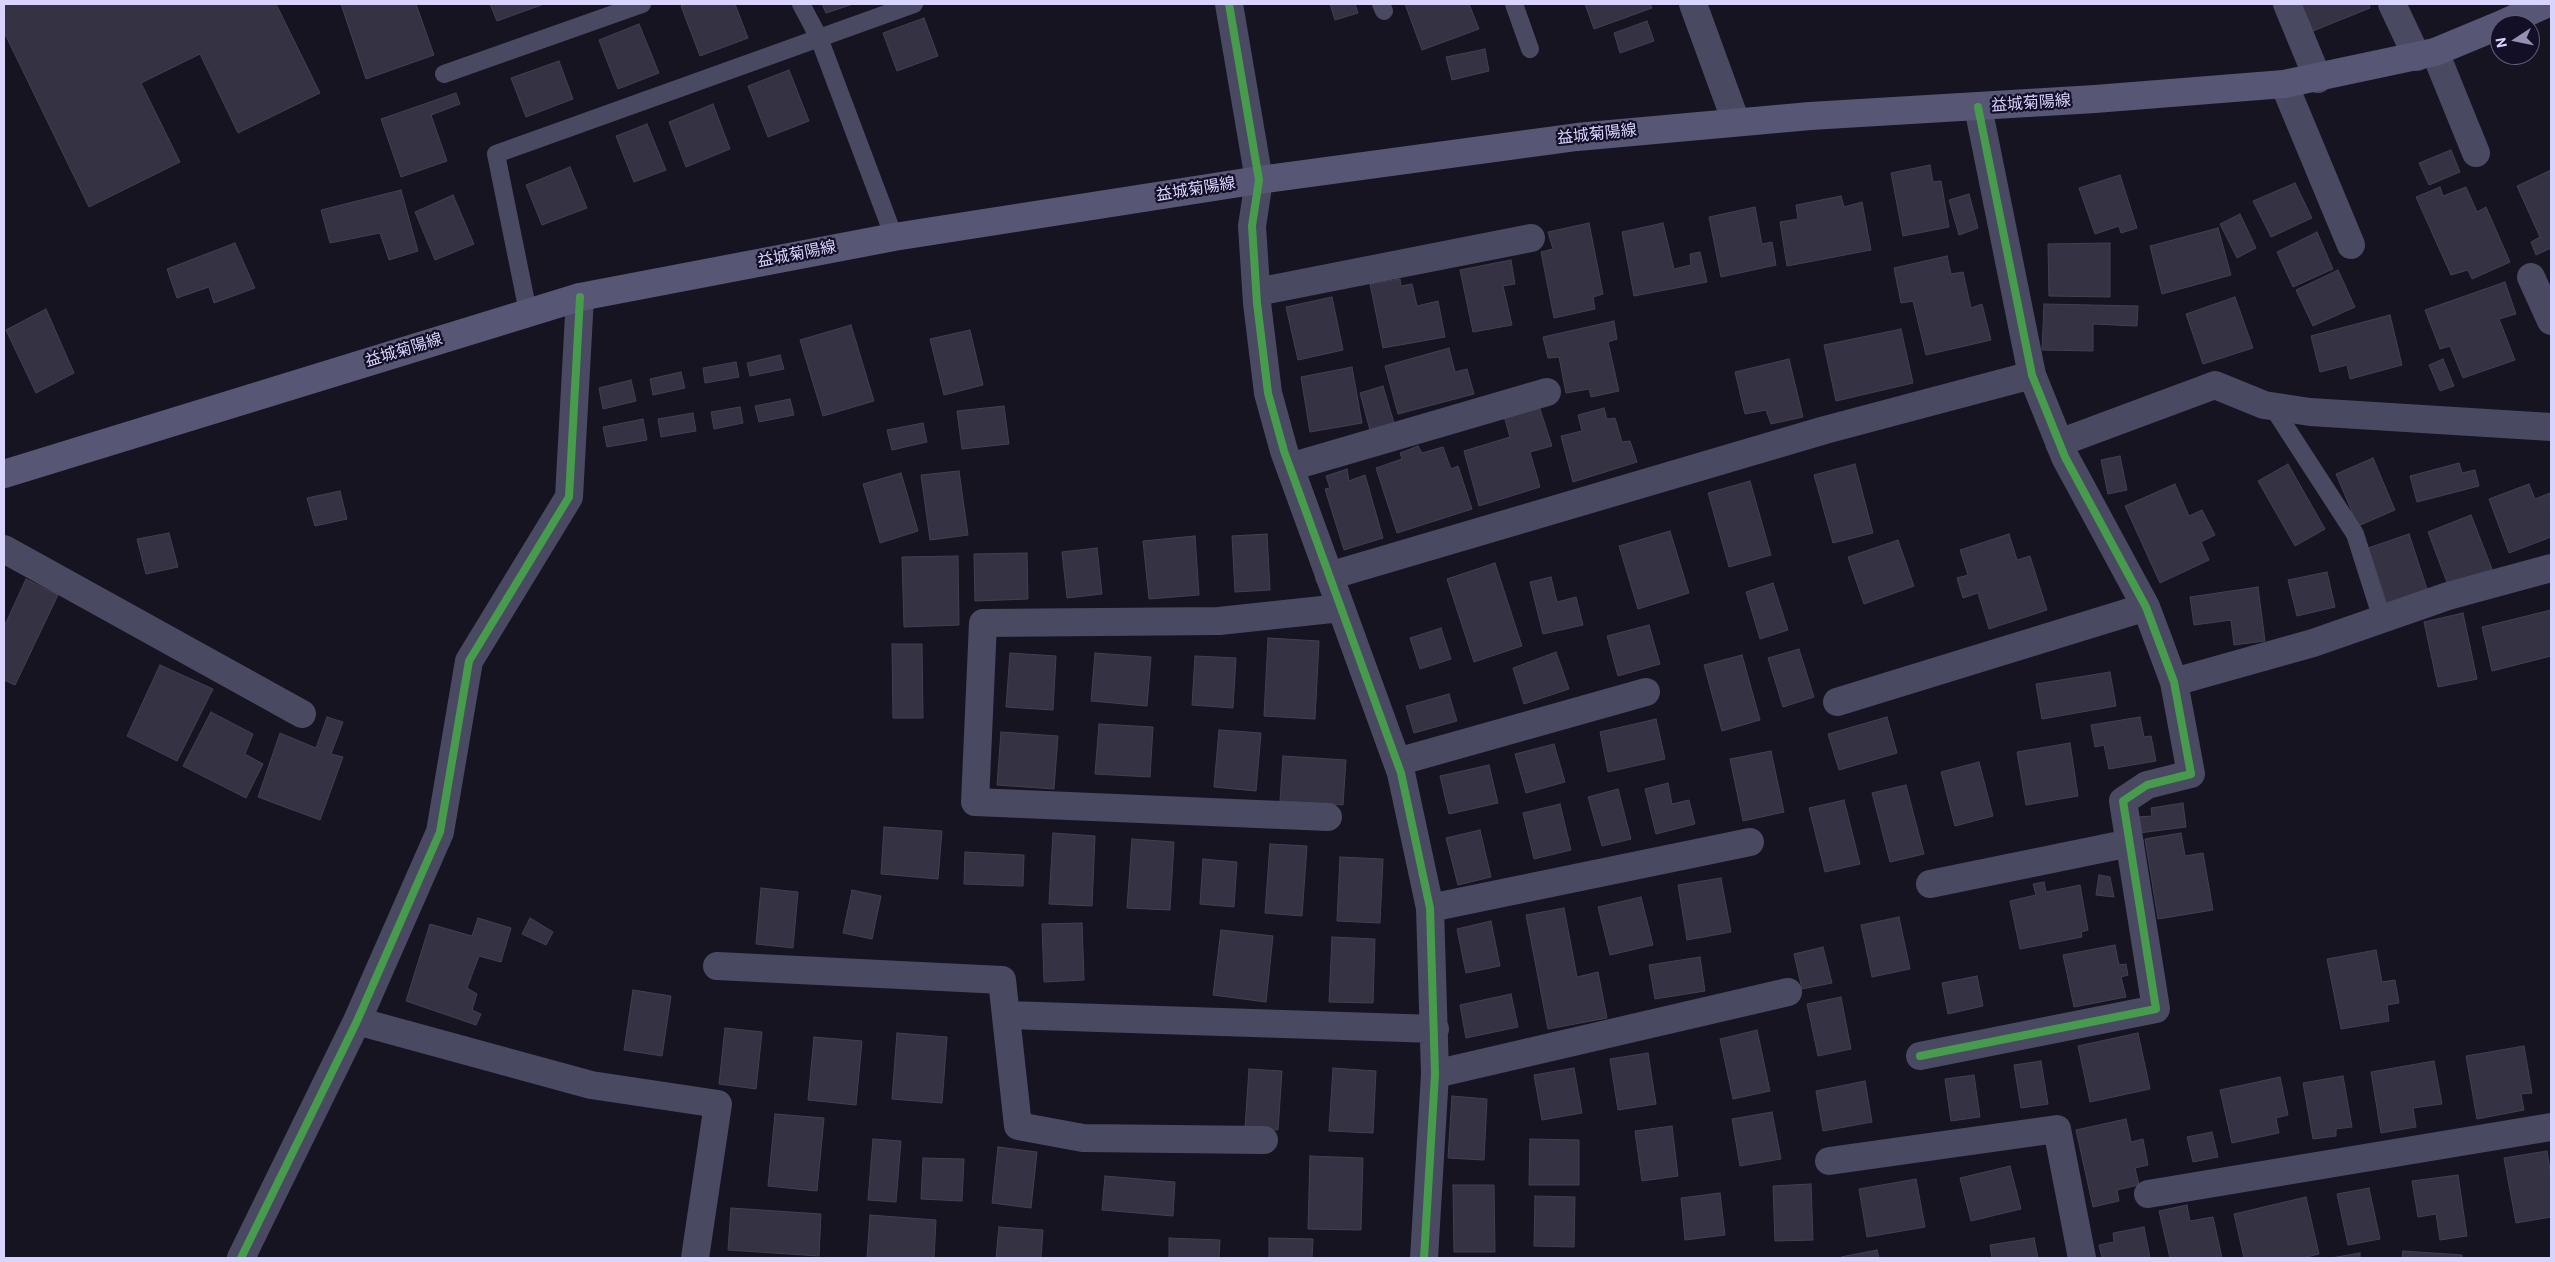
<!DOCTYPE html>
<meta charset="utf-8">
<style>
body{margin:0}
#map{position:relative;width:2555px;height:1262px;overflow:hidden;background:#161421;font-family:Roboto,sans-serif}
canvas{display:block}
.frame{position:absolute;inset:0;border:5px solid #d9d4ff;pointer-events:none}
.north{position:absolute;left:2490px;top:15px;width:50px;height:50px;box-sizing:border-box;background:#130f26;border:1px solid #625e7d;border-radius:50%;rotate:259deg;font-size:14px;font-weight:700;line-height:20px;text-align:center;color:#d9d4ff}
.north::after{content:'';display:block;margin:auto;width:18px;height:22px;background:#9591b1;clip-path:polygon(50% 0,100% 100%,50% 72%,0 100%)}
</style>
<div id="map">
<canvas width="2555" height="1262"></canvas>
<div class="frame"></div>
<div class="north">N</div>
</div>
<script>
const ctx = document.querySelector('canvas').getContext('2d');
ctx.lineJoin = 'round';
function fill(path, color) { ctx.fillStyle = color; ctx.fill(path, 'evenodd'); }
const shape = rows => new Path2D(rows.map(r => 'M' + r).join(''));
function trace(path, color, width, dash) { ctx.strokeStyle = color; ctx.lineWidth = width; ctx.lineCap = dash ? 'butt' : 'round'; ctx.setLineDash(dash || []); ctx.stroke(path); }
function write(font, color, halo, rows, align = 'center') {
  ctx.font = font + ' Roboto,"Noto Sans JP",sans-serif'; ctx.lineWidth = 4.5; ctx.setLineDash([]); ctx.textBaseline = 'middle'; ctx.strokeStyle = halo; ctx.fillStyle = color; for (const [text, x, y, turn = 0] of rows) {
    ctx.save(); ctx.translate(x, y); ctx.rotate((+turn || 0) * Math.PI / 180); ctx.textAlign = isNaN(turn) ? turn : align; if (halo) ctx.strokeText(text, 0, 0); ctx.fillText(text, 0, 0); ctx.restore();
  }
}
const building = shape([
 [4,4,276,4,320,93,238,133,200,54,141,83,180,162,89,207,4,32,4,4],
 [341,4,416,4,434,55,366,79,341,4],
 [490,4,544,4,497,21,490,4],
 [687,4,735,4,748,38,700,56,681,6,687,4],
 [822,4,853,4,826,13,822,4],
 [1330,4,1355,4,1358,13,1335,20,1330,4],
 [1405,4,1469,4,1479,29,1422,50,1405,4],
 [1585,4,1650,4,1652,8,1594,29,1585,4],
 [2301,4,2369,4,2370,8,2313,31,2301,4],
 [924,18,938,56,897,71,883,33,924,18],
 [1647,21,1654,41,1620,53,1614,33,1647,21],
 [639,24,659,73,618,89,599,40,639,24],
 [1485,49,1489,71,1452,80,1446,57,1485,49],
 [559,61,573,99,526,117,511,78,559,61],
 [789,70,809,121,768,137,748,86,789,70],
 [456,93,460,104,431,115,447,161,401,177,381,119,456,93],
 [713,104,730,149,686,167,669,122,713,104],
 [647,124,666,170,634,182,616,136,647,124],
 [2451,150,2460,172,2429,185,2419,163,2451,150],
 [1930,165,1933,182,1941,181,1949,227,1903,236,1891,173,1930,165],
 [570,167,587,208,542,225,526,185,570,167],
 [2551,170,2551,248,2536,255,2531,242,2540,237,2517,186,2551,170],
 [2120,175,2137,228,2121,233,2119,226,2095,234,2079,188,2120,175],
 [2295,183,2312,218,2271,237,2253,201,2295,183],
 [2440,187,2443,196,2466,187,2477,212,2486,207,2510,262,2472,279,2468,270,2451,275,2416,197,2440,187],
 [401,190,418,251,389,260,380,233,330,243,321,210,401,190],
 [1969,194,1978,228,1959,235,1949,200,1969,194],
 [453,195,474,244,435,260,415,212,453,195],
 [1841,196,1844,207,1862,202,1871,250,1787,266,1780,222,1798,219,1796,205,1841,196],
 [1755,207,1762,244,1772,242,1776,265,1721,277,1709,217,1755,207],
 [2240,214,2256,248,2237,258,2220,224,2240,214],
 [1589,223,1603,294,1593,297,1595,309,1554,318,1541,252,1553,249,1548,232,1589,223],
 [1663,223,1674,269,1691,265,1690,254,1700,252,1707,282,1634,296,1622,232,1663,223],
 [2218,228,2231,275,2162,294,2150,246,2218,228],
 [2317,232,2333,269,2293,287,2277,252,2317,232],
 [235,243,255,288,214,303,209,287,177,298,167,269,235,243],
 [2110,243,2110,297,2049,296,2048,244,2110,243],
 [1947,256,1951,274,1963,272,1971,308,1982,304,1991,340,1926,355,1913,301,1901,303,1894,268,1947,256],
 [1511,260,1515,284,1503,286,1512,325,1473,332,1460,270,1511,260],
 [2338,270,2355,307,2313,326,2296,290,2338,270],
 [1400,279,1401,286,1412,284,1417,306,1438,301,1445,337,1383,348,1370,284,1400,279],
 [2505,282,2516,314,2499,319,2515,360,2463,378,2450,346,2440,349,2425,310,2505,282],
 [1332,297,1343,350,1298,360,1286,307,1332,297],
 [2235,297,2253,348,2203,364,2186,314,2235,297],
 [2044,304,2138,306,2137,326,2093,324,2093,351,2042,350,2044,304],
 [46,309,74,373,36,393,6,330,46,309],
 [2390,315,2402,365,2350,379,2347,365,2320,372,2311,336,2390,315],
 [1614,321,1617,339,1608,342,1619,391,1591,397,1589,389,1566,393,1559,357,1548,358,1543,337,1614,321],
 [851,325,874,401,823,416,800,340,851,325],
 [1901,329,1913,383,1836,401,1824,345,1901,329],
 [970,330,983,385,944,395,930,339,970,330],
 [1449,348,1455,372,1467,369,1474,394,1398,414,1385,366,1449,348],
 [780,355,784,369,750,376,747,363,780,355],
 [1789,359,1803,417,1771,424,1766,410,1745,414,1735,372,1789,359],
 [2443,359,2454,386,2440,391,2429,365,2443,359],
 [736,362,739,377,705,383,703,368,736,362],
 [1352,367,1362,423,1310,432,1301,377,1352,367],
 [681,372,685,388,653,395,650,379,681,372],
 [631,380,636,401,603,409,599,388,631,380],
 [1383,386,1394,423,1370,430,1360,393,1383,386],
 [790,399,794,415,759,422,755,406,790,399],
 [1004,406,1009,444,962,449,957,411,1004,406],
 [1539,406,1552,446,1530,452,1540,487,1479,506,1464,451,1510,437,1504,416,1539,406],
 [740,407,743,423,714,429,711,412,740,407],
 [1604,408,1607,419,1615,418,1622,442,1630,441,1637,462,1573,482,1561,436,1582,431,1578,415,1604,408],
 [693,413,696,431,661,437,658,419,693,413],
 [643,419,647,440,607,447,603,427,643,419],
 [923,423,927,442,892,450,887,430,923,423],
 [1418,446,1422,453,1443,447,1451,469,1458,466,1472,509,1397,533,1376,468,1402,459,1400,453,1418,446],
 [2120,456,2127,490,2108,494,2101,460,2120,456],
 [2373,458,2395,510,2358,526,2336,474,2373,458],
 [2459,463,2462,473,2475,470,2479,486,2417,502,2410,476,2459,463],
 [1855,464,1873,533,1833,543,1814,475,1855,464],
 [2288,464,2325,529,2295,546,2258,481,2288,464],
 [1347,469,1349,481,1365,475,1383,538,1344,550,1325,489,1330,488,1326,476,1347,469],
 [959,471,968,535,930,540,921,475,959,471],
 [901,473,918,531,880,543,863,484,901,473],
 [1750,481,1771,555,1729,567,1708,493,1750,481],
 [2175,484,2189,516,2202,510,2215,535,2201,542,2209,560,2160,583,2125,506,2175,484],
 [2529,484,2535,499,2550,493,2551,537,2509,553,2489,499,2529,484],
 [340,491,347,519,315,526,307,498,340,491],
 [2471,515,2492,569,2448,585,2428,532,2471,515],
 [1670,531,1689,593,1638,609,1619,546,1670,531],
 [169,533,178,567,146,574,137,539,169,533],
 [1267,534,1270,590,1235,592,1232,536,1267,534],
 [2009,534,2017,560,2030,556,2047,610,1989,629,1978,593,1963,598,1957,578,1968,575,1960,550,2009,534],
 [2409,534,2429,595,2389,609,2368,548,2409,534],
 [1195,536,1199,595,1149,599,1143,541,1195,536],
 [1898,540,1914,586,1864,604,1848,557,1898,540],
 [1097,548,1102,594,1067,598,1062,552,1097,548],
 [1027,553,1028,599,975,601,974,554,1027,553],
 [958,556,959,625,904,627,902,557,958,556],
 [1495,563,1522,646,1474,662,1447,579,1495,563],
 [2327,572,2335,607,2297,616,2288,580,2327,572],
 [1551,577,1557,602,1576,597,1583,625,1543,634,1530,582,1551,577],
 [26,579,58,595,15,685,4,680,4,627,26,579],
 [1773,583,1788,630,1760,639,1746,592,1773,583],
 [2258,587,2265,641,2234,645,2231,620,2194,625,2190,597,2258,587],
 [2551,610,2551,656,2492,671,2482,627,2551,610],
 [2463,613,2477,679,2438,687,2424,622,2463,613],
 [1649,625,1660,664,1618,676,1607,636,1649,625],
 [1441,628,1451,659,1420,669,1410,638,1441,628],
 [1268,638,1319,641,1315,719,1264,716,1268,638],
 [892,644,922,644,923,718,893,718,892,644],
 [1799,649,1814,697,1783,707,1768,658,1799,649],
 [1556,652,1569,689,1524,704,1513,668,1556,652],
 [1010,653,1056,656,1053,710,1006,707,1010,653],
 [1095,653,1151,657,1147,706,1091,701,1095,653],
 [1742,655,1760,720,1722,731,1704,665,1742,655],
 [1195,656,1236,658,1233,708,1192,705,1195,656],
 [160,665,213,689,177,761,127,736,160,665],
 [2110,672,2116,706,2042,719,2036,684,2110,672],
 [1449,694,1457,721,1414,733,1406,706,1449,694],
 [211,712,253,734,245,754,263,764,246,798,183,766,211,712],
 [327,717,343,722,331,754,343,757,320,820,258,797,280,733,316,748,327,717],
 [1887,717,1897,753,1839,770,1828,734,1887,717],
 [2140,717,2144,737,2151,736,2156,761,2109,769,2104,745,2095,747,2091,725,2140,717],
 [1656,719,1665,759,1608,772,1600,732,1656,719],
 [1099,724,1153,727,1150,777,1095,774,1099,724],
 [1219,730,1261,733,1256,791,1214,787,1219,730],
 [1001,732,1058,736,1054,789,997,785,1001,732],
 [2070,743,2078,796,2026,805,2017,752,2070,743],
 [1554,744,1565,782,1526,793,1515,754,1554,744],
 [1771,751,1784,812,1743,821,1730,759,1771,751],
 [1283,756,1346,760,1343,805,1280,801,1283,756],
 [1979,762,1993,816,1955,826,1941,772,1979,762],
 [1489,765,1498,803,1449,814,1440,776,1489,765],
 [1668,783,1672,804,1689,800,1695,824,1656,834,1645,789,1668,783],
 [1906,785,1924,854,1890,862,1872,793,1906,785],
 [1618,789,1631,839,1602,846,1588,797,1618,789],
 [1844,800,1860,864,1825,872,1809,808,1844,800],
 [2183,803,2186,827,2139,833,2137,817,2152,816,2151,808,2183,803],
 [1560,804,1571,850,1534,859,1523,813,1560,804],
 [884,827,942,831,938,879,881,874,884,827],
 [1480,830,1491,877,1458,885,1446,838,1480,830],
 [1053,833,1095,836,1092,906,1049,904,1053,833],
 [2181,833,2185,856,2203,853,2213,910,2158,919,2145,839,2181,833],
 [1132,839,1174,842,1170,910,1127,908,1132,839],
 [1270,844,1307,846,1302,916,1265,913,1270,844],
 [965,852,1024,855,1023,886,964,884,965,852],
 [1340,857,1383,859,1380,923,1337,921,1340,857],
 [1203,859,1237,862,1234,907,1200,904,1203,859],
 [2099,875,2110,877,2114,897,2096,895,2099,875],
 [1721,878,1731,932,1687,940,1678,885,1721,878],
 [2044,882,2046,892,2080,885,2088,930,2081,932,2082,937,2020,949,2010,901,2036,895,2033,884,2044,882],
 [761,888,798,892,793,948,756,944,761,888],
 [852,890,881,896,872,939,843,933,852,890],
 [1641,897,1653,945,1610,955,1598,907,1641,897],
 [1564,908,1577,977,1598,972,1607,1018,1548,1029,1526,915,1564,908],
 [1899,917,1910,969,1872,977,1861,925,1899,917],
 [478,918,511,928,501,962,479,956,467,988,477,994,472,1010,481,1014,476,1025,406,1001,430,924,472,936,478,918],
 [530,918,553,932,546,945,522,934,530,918],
 [1491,921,1500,966,1466,973,1457,929,1491,921],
 [1082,923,1084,980,1044,982,1042,924,1082,923],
 [1221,930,1273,936,1266,1002,1213,995,1221,930],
 [1332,937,1375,939,1373,1003,1329,1002,1332,937],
 [2115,945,2119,965,2126,964,2128,975,2121,977,2126,997,2074,1007,2063,955,2115,945],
 [1823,947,1832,983,1802,989,1794,954,1823,947],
 [2376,950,2382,982,2395,980,2399,1003,2387,1005,2389,1021,2341,1029,2327,959,2376,950],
 [1700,957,1705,991,1655,999,1649,965,1700,957],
 [1977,976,1983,1006,1948,1014,1942,983,1977,976],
 [633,990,671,996,662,1056,624,1050,633,990],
 [1511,994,1518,1027,1466,1038,1460,1005,1511,994],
 [1841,997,1851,1049,1818,1056,1807,1004,1841,997],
 [725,1028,762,1032,756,1089,719,1084,725,1028],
 [1757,1030,1770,1091,1733,1099,1720,1039,1757,1030],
 [897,1033,947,1037,942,1103,892,1099,897,1033],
 [2138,1033,2150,1089,2090,1102,2078,1046,2138,1033],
 [814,1037,862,1041,856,1105,808,1100,814,1037],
 [2524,1046,2532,1093,2521,1094,2524,1110,2477,1119,2466,1056,2524,1046],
 [1648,1053,1656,1104,1618,1110,1610,1059,1648,1053],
 [2041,1061,2048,1104,2021,1108,2014,1065,2041,1061],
 [2434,1061,2442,1104,2413,1108,2416,1127,2381,1133,2371,1072,2434,1061],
 [1333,1068,1376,1071,1373,1133,1329,1131,1333,1068],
 [1574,1068,1582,1113,1542,1120,1534,1075,1574,1068],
 [1249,1069,1282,1071,1278,1130,1245,1128,1249,1069],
 [1974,1075,1980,1117,1951,1121,1945,1079,1974,1075],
 [2343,1076,2352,1127,2336,1129,2336,1136,2313,1139,2303,1083,2343,1076],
 [2280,1077,2288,1115,2276,1118,2279,1133,2232,1143,2220,1090,2280,1077],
 [1865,1081,1872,1122,1823,1131,1816,1091,1865,1081],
 [1452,1096,1487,1099,1484,1160,1448,1158,1452,1096],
 [1772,1112,1781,1159,1740,1166,1732,1119,1772,1112],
 [775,1114,824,1118,817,1191,768,1186,775,1114],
 [2126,1119,2131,1142,2143,1139,2148,1165,2135,1168,2139,1185,2117,1190,2119,1201,2093,1207,2076,1130,2126,1119],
 [1672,1126,1678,1176,1642,1181,1635,1131,1672,1126],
 [2212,1132,2218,1157,2193,1162,2187,1137,2212,1132],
 [873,1139,901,1141,896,1202,868,1200,873,1139],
 [1530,1139,1579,1140,1579,1185,1529,1185,1530,1139],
 [998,1147,1037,1152,1031,1208,992,1203,998,1147],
 [2547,1151,2551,1176,2551,1217,2516,1223,2504,1158,2547,1151],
 [1310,1156,1363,1158,1361,1230,1308,1229,1310,1156],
 [923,1158,964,1159,962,1201,921,1199,923,1158],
 [2010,1166,2021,1209,1971,1221,1960,1178,2010,1166],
 [2458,1175,2467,1236,2440,1240,2436,1214,2418,1217,2412,1181,2458,1175],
 [1105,1176,1175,1182,1173,1216,1102,1210,1105,1176],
 [1916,1179,1925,1227,1867,1237,1859,1189,1916,1179],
 [1811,1184,1813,1240,1775,1241,1773,1186,1811,1184],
 [1453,1185,1494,1185,1495,1252,1454,1252,1453,1185],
 [2369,1188,2380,1239,2348,1245,2337,1194,2369,1188],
 [1720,1193,1725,1235,1685,1240,1681,1198,1720,1193],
 [1535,1196,1575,1197,1574,1247,1534,1246,1535,1196],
 [2306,1197,2319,1254,2302,1258,2244,1258,2234,1214,2306,1197],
 [2187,1205,2190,1221,2213,1217,2222,1258,2170,1258,2159,1211,2187,1205],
 [731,1208,821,1214,819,1256,728,1250,731,1208],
 [870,1215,936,1220,934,1258,867,1258,870,1215],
 [999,1227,1043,1230,1041,1258,996,1258,999,1227],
 [2144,1227,2150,1258,2102,1258,2099,1245,2114,1242,2113,1233,2144,1227],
 [1169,1238,1220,1240,1219,1258,1169,1258,1169,1238],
 [1269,1238,1313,1239,1312,1258,1269,1258,1269,1238],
 [2034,1238,2038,1258,1992,1258,1990,1245,2034,1238],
 [1877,1250,1879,1258,1841,1258,1841,1257,1877,1250],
 [2403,1251,2462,1255,2462,1258,2402,1258,2403,1251],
 [2360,1253,2360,1258,2331,1258,2360,1253]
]);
fill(building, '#343243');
trace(building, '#433f54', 1);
trace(shape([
 [801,4,819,38,894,237],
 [1381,4,1384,11],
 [1514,4,1530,49],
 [444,74,642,4],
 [528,312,496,154,914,4],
 [2272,406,2355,534,2382,619]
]), '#4a4962', 18);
trace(shape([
 [1229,4,1259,180,1252,226,1257,303,1268,393,1284,451,1401,773,1430,908,1435,1074,1424,1258],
 [1693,4,1736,122],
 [2287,4,2318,79],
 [2392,4,2417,57],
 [2435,52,2476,153],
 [2284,84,2351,245],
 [2531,277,2551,321],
 [1257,292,1531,238],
 [2059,443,2215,385,2264,405,2310,412,2551,427],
 [1290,467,1547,392],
 [4,549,302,714],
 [1329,576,1825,430,2032,375],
 [2174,682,2313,643,2448,596,2551,568],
 [1837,702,2146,607],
 [1397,762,1646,692],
 [1328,817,975,802,983,623,1219,621,1341,608],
 [1930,884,2130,843],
 [1430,908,1750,842],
 [717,966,1002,980,1018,1126,1083,1138,1264,1140],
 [1008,1015,1435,1029],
 [357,1021,591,1085,718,1104,695,1258],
 [1920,1056,2156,1009,2123,801,2147,785,2191,774,2174,682,2146,607,2065,457,2032,375,1978,107],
 [1435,1074,1788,992],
 [1829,1161,2057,1129,2082,1258],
 [2148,1194,2551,1127],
 [241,1258,357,1021,440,832,469,661,569,497,580,297]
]), '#4a4962', 28);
trace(shape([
 [2500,25,2546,4],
 [4,474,580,297,894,237,1259,180,1577,137,1810,116,2095,99,2284,84,2435,52,2500,25]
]), '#575674', 28);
trace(shape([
 [1229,4,1259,180,1252,226,1257,303,1268,393,1284,451,1401,773,1430,908,1435,1074,1424,1258],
 [1920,1056,2156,1009,2123,801,2147,785,2191,774,2174,682,2146,607,2065,457,2032,375,1978,107],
 [241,1258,357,1021,440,832,469,661,569,497,580,297]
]), '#469c4c', 8);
write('16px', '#d9d4ff', '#130f26', [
 ["益城菊陽線",2031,104,-4],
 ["益城菊陽線",1597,135,-6],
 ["益城菊陽線",1196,190,-9],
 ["益城菊陽線",797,255,-11],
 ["益城菊陽線",404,351,-17]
]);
</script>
